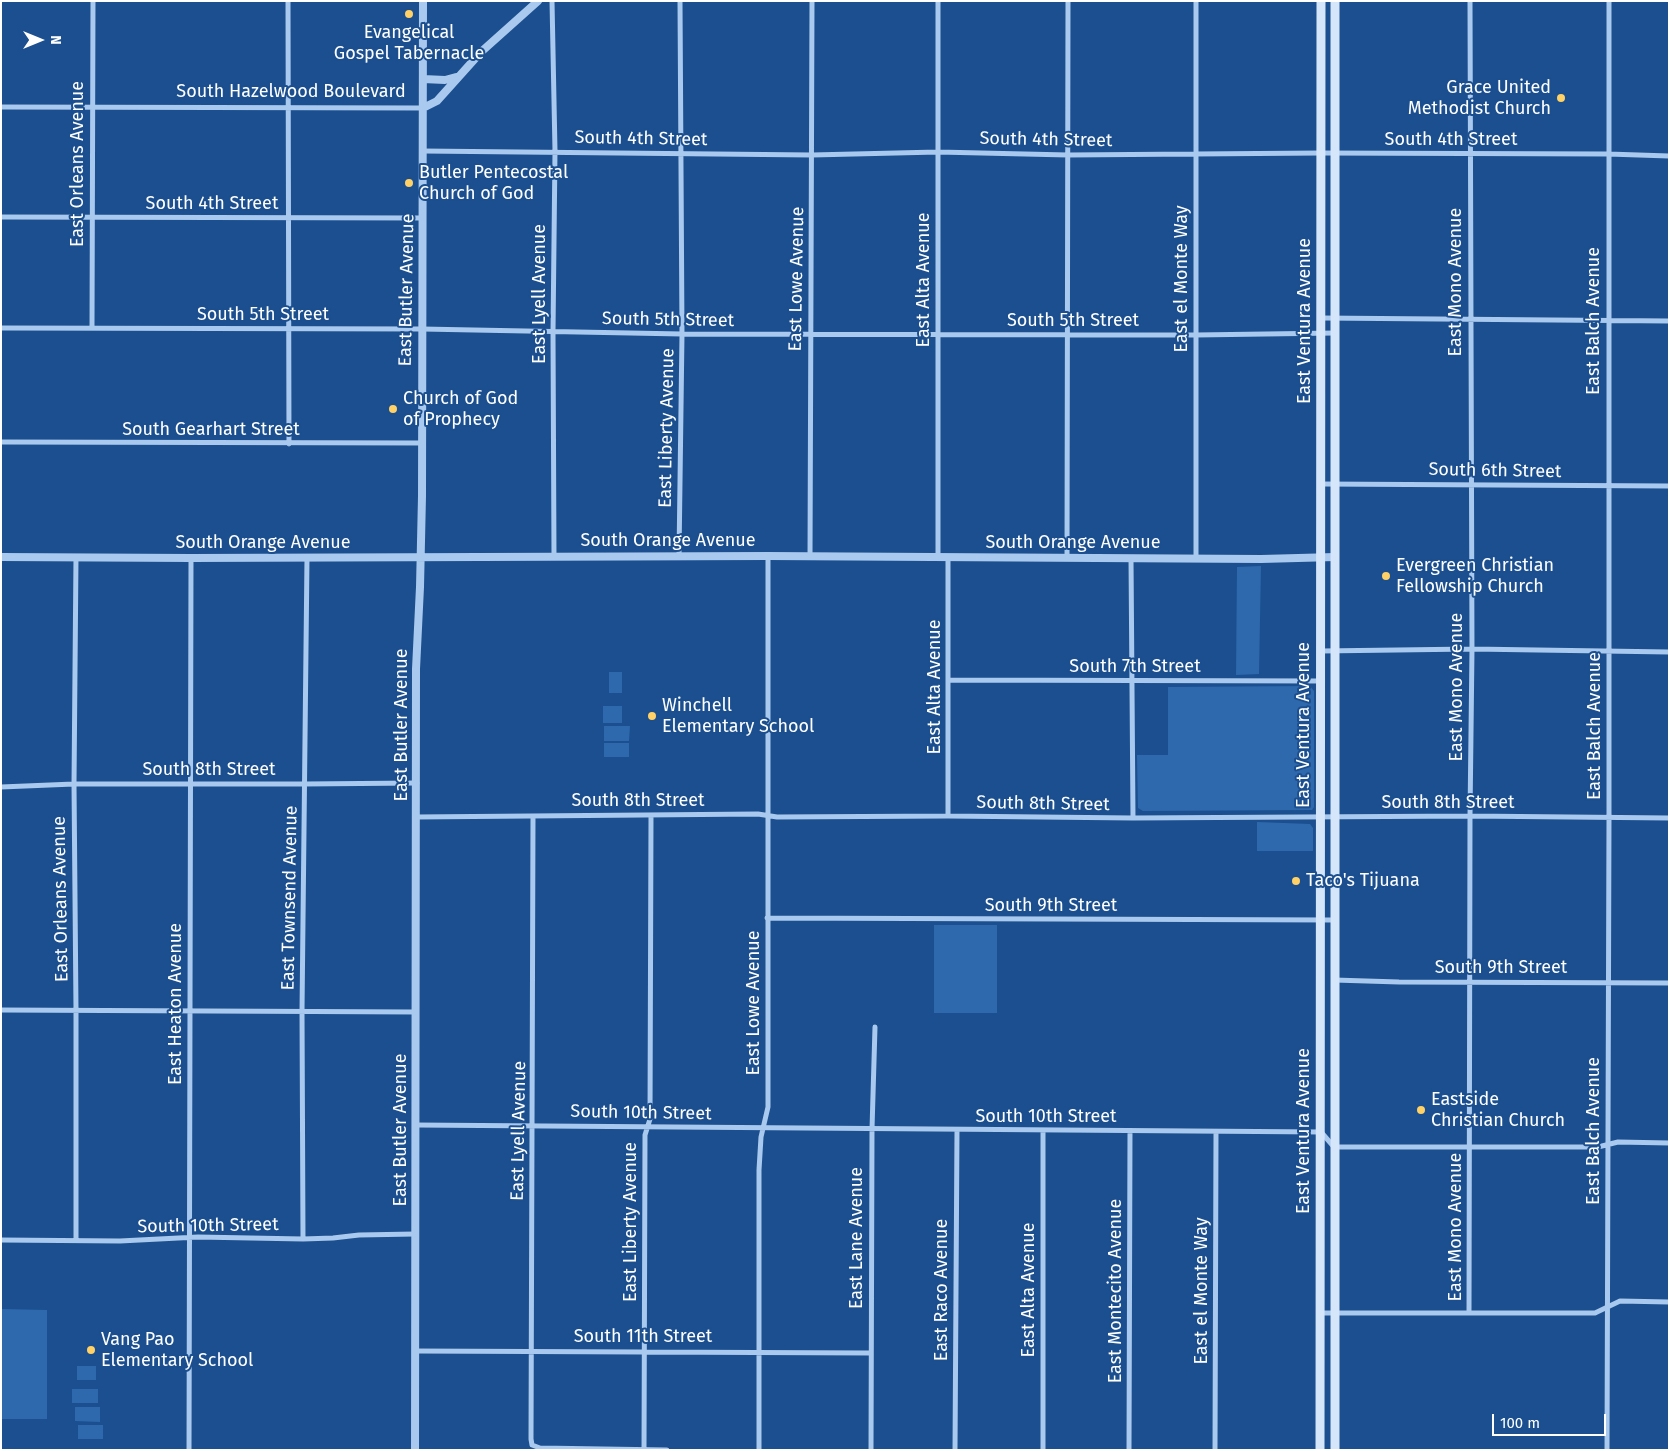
<!DOCTYPE html>
<style>
body{margin:0}
#map{position:relative;width:1670px;height:1451px;overflow:hidden;background:#1b4f8f;font-family:"Fira Sans",sans-serif}
canvas{display:block}
.frame{position:absolute;inset:0;border:2px solid #fff;pointer-events:none}
.north{position:absolute;left:15px;top:15px;width:50px;height:50px;-webkit-text-stroke:4px #1b4f8f;paint-order:stroke;rotate:90deg;font-size:14px;font-weight:700;line-height:20px;text-align:center;color:#fff}
.north::after{content:'';display:block;margin:auto;width:18px;height:22px;background:#fff;clip-path:polygon(50% 0,100% 100%,50% 72%,0 100%)}
.scale{position:absolute;left:1492px;top:1414px;width:114px;height:22px;box-sizing:border-box;border:2px solid #fff;border-top:0;padding-left:6px;font-size:15px;line-height:18px;white-space:nowrap;color:#fff;-webkit-text-stroke:4px #1b4f8f;paint-order:stroke}
</style>
<div id="map">
<canvas width="1670" height="1451"></canvas>
<div class="frame"></div>
<div class="north">N</div>
<div class="scale">100 m</div>
</div>
<script>
const ctx = document.querySelector('canvas').getContext('2d');
ctx.lineJoin = 'round';
function fill(path, color) { ctx.fillStyle = color; ctx.fill(path, 'evenodd'); }
const shape = rows => new Path2D(rows.map(r => 'M' + r).join(''));
function trace(path, color, width, dash) { ctx.strokeStyle = color; ctx.lineWidth = width; ctx.lineCap = dash ? 'butt' : 'round'; ctx.setLineDash(dash || []); ctx.stroke(path); }
function write(font, color, halo, rows, align = 'center') {
  ctx.font = font + ' "Fira Sans",sans-serif'; ctx.lineWidth = 4; ctx.setLineDash([]); ctx.textBaseline = 'middle'; ctx.strokeStyle = halo; ctx.fillStyle = color; for (const [text, x, y, turn = 0] of rows) {
    ctx.save(); ctx.translate(x, y); ctx.rotate((+turn || 0) * Math.PI / 180); ctx.textAlign = isNaN(turn) ? turn : align; if (halo) ctx.strokeText(text, 0, 0); ctx.fillText(text, 0, 0); ctx.restore();
  }
}
fill(shape([
 [1261,566,1259,674,1236,675,1237,567],
 [609,672,622,672,622,693,609,693],
 [1310,686,1314,691,1314,807,1312,810,1143,811,1138,808,1137,755,1168,755,1168,687],
 [603,706,622,706,622,723,603,723],
 [604,726,630,726,629,741,604,741],
 [604,743,629,743,629,757,604,757],
 [1257,822,1310,824,1313,828,1313,851,1257,851],
 [934,925,997,925,997,1013,934,1013],
 [1,1309,47,1310,47,1419,1,1419],
 [77,1366,96,1366,96,1380,77,1380],
 [72,1389,98,1389,98,1403,72,1403],
 [75,1407,100,1407,100,1422,75,1421],
 [78,1425,103,1425,103,1439,78,1439]
]), '#2e69ad');
trace(shape([
 [288,1,289,444],
 [552,1,555,151,553,332,554,557],
 [1,107,423,108],
 [423,151,812,155,938,152,1068,155,1321,153,1608,154,1669,156],
 [1,217,423,218],
 [1322,318,1669,321],
 [92,327,93,1],
 [1,328,422,329,682,334,1196,335,1335,333],
 [1,442,422,443],
 [1321,484,1669,486],
 [679,556,682,334,680,1],
 [810,557,812,1],
 [938,558,938,1],
 [948,558,948,816],
 [1067,558,1068,1],
 [1131,558,1133,818],
 [1196,558,1196,1],
 [1321,651,1472,649,1669,652],
 [948,680,1321,681],
 [1,787,74,784,304,784,417,783],
 [533,816,531,1439,532,1445,540,1448,667,1450],
 [416,817,758,814,777,817,948,816,1133,818,1470,816,1669,818],
 [767,918,1334,920],
 [1334,980,1399,982,1669,983],
 [1,1010,416,1012],
 [416,1125,1321,1132,1334,1147,1598,1147,1618,1142,1669,1143],
 [303,1239,302,1011,307,558],
 [1,1240,120,1241,198,1237,303,1239,333,1238,359,1235,415,1234],
 [76,1240,76,1010,74,784,76,557],
 [1320,1313,1595,1313,1620,1301,1669,1302],
 [1469,1313,1470,816,1472,649,1470,1],
 [415,1351,870,1353],
 [189,1450,191,558],
 [644,1450,645,1135,650,1119,651,815],
 [759,1450,759,1170,761,1137,768,1107,768,556],
 [871,1450,872,1129,875,1027],
 [955,1450,957,1130],
 [1043,1450,1043,1131],
 [1129,1450,1130,1131],
 [1215,1450,1216,1132],
 [1607,1450,1609,818,1609,1]
]), '#a9c9ee', 5);
trace(shape([
 [423,79,445,80,456,77],
 [423,108,437,101,481,52,538,1],
 [1,557,191,558,768,556,1261,559,1335,557],
 [415,1450,416,669,420,587,422,496,423,1]
]), '#a9c9ee', 8);
trace(shape([
 [1320,1450,1321,1],
 [1335,1450,1335,1]
]), '#d6e6fa', 9);
for (const [x, y, r, color] of [
 [409,14,5,"#ffd166"],
 [1561,98,5,"#ffd166"],
 [409,183,5,"#ffd166"],
 [393,409,5,"#ffd166"],
 [1386,576,5,"#ffd166"],
 [652,716,5,"#ffd166"],
 [1296,881,5,"#ffd166"],
 [1421,1110,5,"#ffd166"],
 [91,1350,5,"#ffd166"]
]) { const dot = new Path2D(); dot.arc(x, y, r, 0, 2 * Math.PI); ctx.fillStyle = color; ctx.fill(dot); trace(dot, '#1b4f8f', 2); }
write('18px', '#fff', '#1b4f8f', [
 ["Evangelical",409,33,"center"],
 ["Gospel Tabernacle",409,54,"center"],
 ["Grace United",1551,88,"right"],
 ["Methodist Church",1551,109,"right"],
 ["Butler Pentecostal",419,173],
 ["Church of God",419,194],
 ["Church of God",403,399],
 ["of Prophecy",403,420],
 ["Evergreen Christian",1396,566],
 ["Fellowship Church",1396,587],
 ["Winchell",662,706],
 ["Elementary School",662,727],
 ["Taco's Tijuana",1306,881],
 ["Eastside",1431,1100],
 ["Christian Church",1431,1121],
 ["Vang Pao",101,1340],
 ["Elementary School",101,1361]
], 'left');
write('18px', '#fff', '#1b4f8f', [
 ["South Hazelwood Boulevard",291,92],
 ["South 4th Street",641,139,1],
 ["South 4th Street",1046,140,1],
 ["South 4th Street",1451,140],
 ["East Orleans Avenue",78,164,-90],
 ["South 4th Street",212,204],
 ["East Lowe Avenue",797,279,-89],
 ["East el Monte Way",1182,279,-90],
 ["East Alta Avenue",924,280,-90],
 ["East Mono Avenue",1456,282,-90],
 ["East Butler Avenue",407,290,-89],
 ["East Lyell Avenue",540,294,-90],
 ["South 5th Street",263,315],
 ["South 5th Street",668,320,1],
 ["South 5th Street",1073,321],
 ["East Ventura Avenue",1305,321,-90],
 ["East Balch Avenue",1594,321,-90],
 ["East Liberty Avenue",667,428,-89],
 ["South Gearhart Street",211,430],
 ["South 6th Street",1495,471,1],
 ["South Orange Avenue",668,541],
 ["South Orange Avenue",263,543],
 ["South Orange Avenue",1073,543],
 ["South 7th Street",1135,667],
 ["East Alta Avenue",935,687,-90],
 ["East Mono Avenue",1457,687,-90],
 ["East Butler Avenue",402,725,-90],
 ["East Ventura Avenue",1304,725,-90],
 ["East Balch Avenue",1595,726,-90],
 ["South 8th Street",209,770],
 ["South 8th Street",638,801],
 ["South 8th Street",1448,803],
 ["South 8th Street",1043,804,1],
 ["East Townsend Avenue",290,898,-89],
 ["East Orleans Avenue",61,899,-91],
 ["South 9th Street",1051,906],
 ["South 9th Street",1501,968],
 ["East Lowe Avenue",754,1003,-90],
 ["East Heaton Avenue",176,1004,-90],
 ["South 10th Street",641,1113,1],
 ["South 10th Street",1046,1117],
 ["East Butler Avenue",401,1130,-90],
 ["East Lyell Avenue",519,1131,-89],
 ["East Ventura Avenue",1304,1131,-90],
 ["East Balch Avenue",1594,1131,-90],
 ["East Liberty Avenue",631,1222,-90],
 ["South 10th Street",208,1226,-1],
 ["East Mono Avenue",1456,1227,-90],
 ["East Lane Avenue",857,1238,-90],
 ["East Raco Avenue",942,1290,-90],
 ["East Alta Avenue",1029,1290,-90],
 ["East Montecito Avenue",1116,1291,-90],
 ["East el Monte Way",1202,1291,-90],
 ["South 11th Street",643,1337]
]);
</script>
